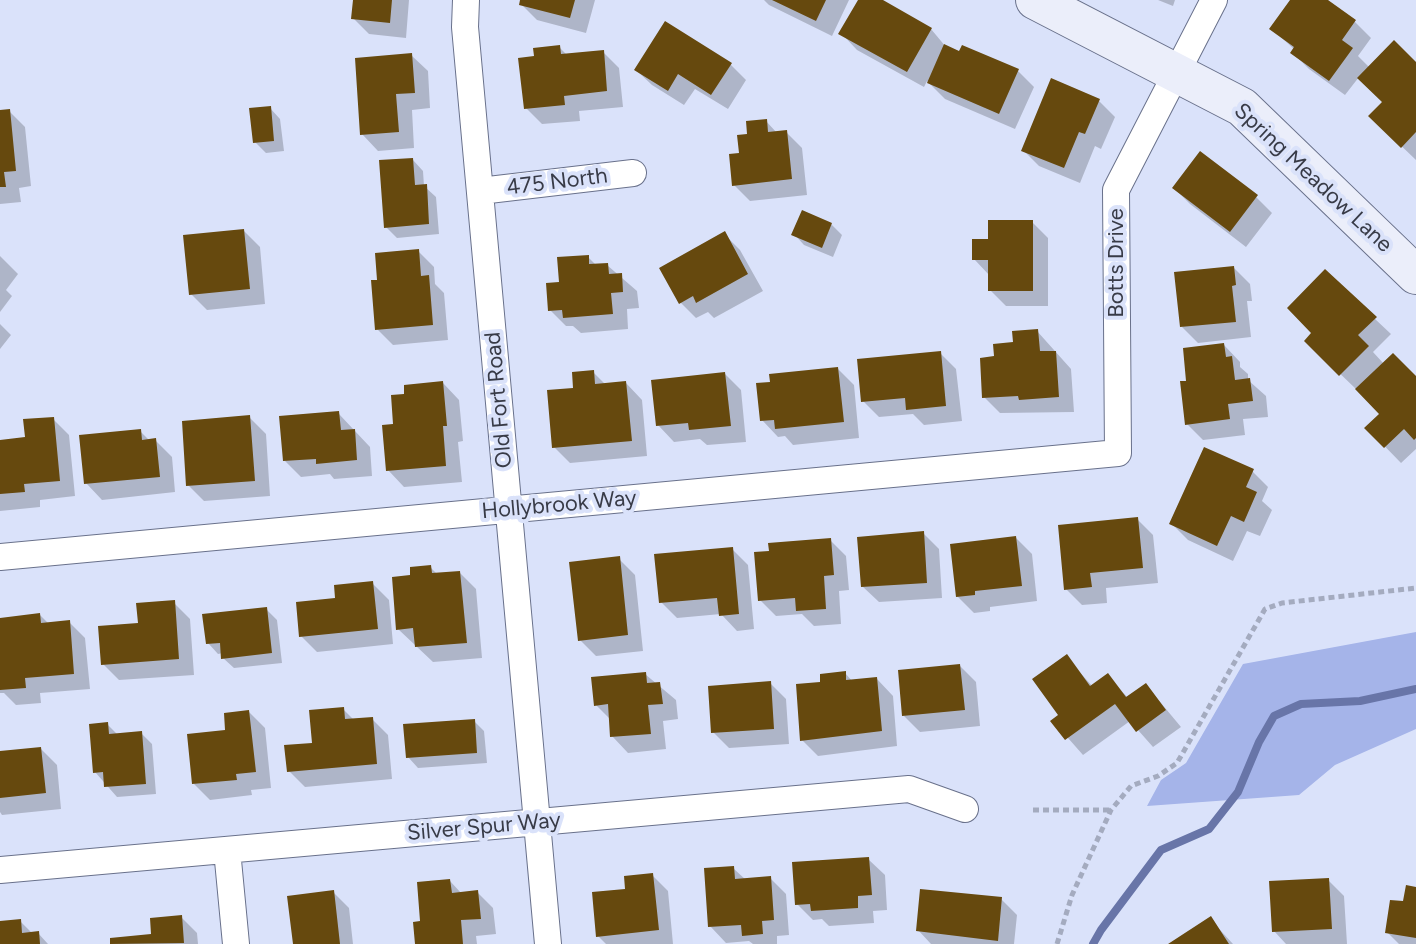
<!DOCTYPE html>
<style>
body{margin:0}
canvas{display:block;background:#dae2fa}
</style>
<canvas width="1416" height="944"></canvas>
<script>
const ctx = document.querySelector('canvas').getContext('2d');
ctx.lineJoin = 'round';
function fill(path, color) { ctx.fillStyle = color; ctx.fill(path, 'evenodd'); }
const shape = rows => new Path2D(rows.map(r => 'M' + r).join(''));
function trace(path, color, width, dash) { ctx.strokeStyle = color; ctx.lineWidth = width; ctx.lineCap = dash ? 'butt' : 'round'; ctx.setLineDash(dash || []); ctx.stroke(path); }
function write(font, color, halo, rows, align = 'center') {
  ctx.font = font + ' Figtree,sans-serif'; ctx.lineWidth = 8; ctx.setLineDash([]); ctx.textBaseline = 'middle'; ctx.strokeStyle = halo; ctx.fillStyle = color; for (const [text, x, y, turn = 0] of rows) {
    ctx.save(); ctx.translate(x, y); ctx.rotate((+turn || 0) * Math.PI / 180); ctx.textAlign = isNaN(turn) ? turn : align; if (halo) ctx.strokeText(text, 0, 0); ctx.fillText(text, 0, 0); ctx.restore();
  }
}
fill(shape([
 [1416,632,1416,729,1335,765,1299,795,1147,806,1161,780,1186,763,1243,664]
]), '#a5b4e9');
fill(shape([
 [355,0,409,0,406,38,369,34,353,18],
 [522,0,595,0,586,33,537,20,521,4],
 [764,0,849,0,832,36,769,5],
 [860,0,878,0,931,29,946,47,1018,71,1034,87,1015,129,945,99,927,81,924,87,857,50,841,33],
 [1158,0,1175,0,1173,6],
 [1293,0,1325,0,1355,22,1371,38,1358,56,1370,68,1416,64,1416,160,1370,116,1384,102,1359,77,1345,95,1309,69,1293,53,1295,50,1272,29],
 [559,47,568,56,603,52,619,68,623,107,579,111,580,121,542,124,526,108,536,58],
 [411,55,428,71,430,108,412,110,414,148,378,151,362,134],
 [730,64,746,80,728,109,695,89,684,105,652,85,636,70],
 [1099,101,1115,117,1101,149,1095,146,1080,183,1039,166,1023,150],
 [270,108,280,119,284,151,266,153,255,142],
 [9,111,25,127,31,186,19,188,21,202,0,204,0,112],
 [766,121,777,133,786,132,802,148,807,195,750,201,734,185,749,136],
 [413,160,423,171,424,186,436,197,439,234,397,238,386,227],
 [1174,188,1256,197,1272,213,1246,247,1190,204],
 [1032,222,1048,238,1048,306,1006,306,990,290,990,276,974,259,990,241],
 [831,224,842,235,833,257,804,245,794,234],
 [244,231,260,247,265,304,207,310,191,294],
 [724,234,740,250,763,291,714,318,708,312,696,318,680,302],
 [418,251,434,267,435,284,444,293,448,340,393,345,377,329,379,282],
 [0,256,18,274,6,290,12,296,0,312],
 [588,257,597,266,607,265,637,291,639,308,627,309,628,329,581,333,573,326,566,326,550,310,562,284],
 [1234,268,1250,284,1252,301,1247,301,1251,337,1198,343,1182,327],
 [1325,272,1391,334,1373,352,1384,364,1416,378,1416,449,1401,463,1367,428,1382,414,1306,341,1314,333],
 [0,324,11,335,0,349],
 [1037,331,1071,369,1074,412,1000,413,984,397,996,358],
 [1224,345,1240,362,1240,367,1248,374,1248,380,1266,396,1268,417,1243,419,1245,435,1203,440,1187,424,1188,383],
 [940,353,956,369,962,421,924,425,913,414,879,417,863,401],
 [838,369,854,385,859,438,793,445,785,436,778,437,762,420],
 [593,372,606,385,626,383,642,400,647,456,570,463,554,447,575,390],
 [725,374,741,390,746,442,707,445,700,439,674,442,658,425],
 [443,383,459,400,463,441,458,442,462,482,404,487,388,470,396,426],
 [339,414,370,447,372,476,334,479,330,474,301,477,285,461],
 [250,418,266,434,270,496,204,501,188,485],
 [53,419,69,435,75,496,40,500,40,507,0,511,0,442,27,439],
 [140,431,150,441,156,441,172,457,175,492,102,500,86,483],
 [1252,471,1268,487,1262,501,1272,510,1260,536,1247,531,1233,561,1188,540,1172,524],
 [1137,519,1153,535,1158,583,1106,588,1107,603,1082,605,1066,589],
 [923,533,939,549,942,598,879,602,862,586],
 [1016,538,1032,554,1037,601,990,607,990,611,974,613,957,596],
 [830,540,846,556,849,590,839,591,841,624,814,626,802,614,776,616,760,600],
 [732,549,748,565,754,629,737,631,721,614,677,618,661,602],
 [619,559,635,575,643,651,596,656,580,640],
 [430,567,438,575,460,573,476,589,482,658,433,662,398,629,413,577],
 [373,584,389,600,393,644,317,652,301,636,338,600],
 [174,603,190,619,194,675,119,680,103,664,140,625],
 [266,609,277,620,282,663,234,668,223,658,223,653,218,654,208,643],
 [40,615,49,624,69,622,85,638,90,689,40,693,41,703,16,705,4,693,0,693,0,619],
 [1066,657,1093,687,1108,676,1128,698,1146,685,1181,727,1153,747,1130,721,1083,755,1053,721,1061,715],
 [960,666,976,682,980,726,920,732,904,716],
 [845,673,853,682,877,679,893,696,897,746,818,756,802,740,823,684],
 [645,674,676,700,678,719,663,721,666,749,628,753,612,736,611,720,596,705],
 [770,683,786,699,789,744,729,748,713,732],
 [343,709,354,720,372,719,388,735,392,779,305,787,289,771],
 [249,712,265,728,271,788,251,790,252,795,210,800,194,784,228,732],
 [474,721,484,731,487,763,418,768,408,757],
 [107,724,118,735,141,733,152,744,156,794,117,797,95,772],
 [41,749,57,765,61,809,2,815,0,812,0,753],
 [868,859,885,875,887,910,873,911,874,923,829,926,822,919,813,920,797,904],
 [733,868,746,880,770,878,786,894,789,935,777,936,777,944,753,944,749,941,726,943,710,926],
 [652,875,668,891,673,944,606,944,598,936,627,891],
 [1328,880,1344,896,1347,944,1286,944,1274,931],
 [450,881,462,894,477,892,493,908,496,934,476,936,477,944,417,944,422,923],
 [1416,889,1416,944,1399,944,1387,932],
 [333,892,349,908,353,944,295,944],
 [1001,899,1017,915,1014,944,931,944,918,930],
 [181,917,197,933,198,944,112,944,112,939,153,935],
 [1210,919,1233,944,1172,944],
 [20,921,33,934,38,933,48,944,54,944,0,944,0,923]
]), '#0003');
trace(shape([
 [1093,944,1101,930,1161,850,1209,829,1238,792,1259,742,1274,716,1301,704,1360,701,1416,689]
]), '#6875a8', 8);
fill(shape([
 [353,0,392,0,390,23,351,19],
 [520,0,575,0,570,18,519,5],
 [772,0,826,0,816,21],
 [858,0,883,0,932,28,907,72,838,34],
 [1290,0,1328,0,1356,20,1342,40,1353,48,1329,81,1290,53,1294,47,1269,29],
 [665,21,732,63,711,95,678,74,668,91,634,70],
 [1394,40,1416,62,1416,132,1401,148,1368,116,1382,102,1357,78],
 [944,44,959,51,962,45,1019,69,999,114,927,83],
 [560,45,561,54,604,50,607,91,564,96,565,105,524,109,518,58,534,56,533,48],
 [412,53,415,93,396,94,399,132,360,135,355,58],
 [1051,78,1100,99,1085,134,1079,132,1064,168,1021,151],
 [271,106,274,141,253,143,249,108],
 [10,109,16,171,4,172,6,187,0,187,0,110],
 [767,119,768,132,787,130,792,179,732,186,729,154,739,153,737,135,747,134,746,121],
 [1200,151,1258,195,1230,232,1172,188],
 [413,158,415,185,427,184,429,224,384,228,379,160],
 [802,210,832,223,822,248,791,235],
 [988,220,1033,220,1033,291,988,291,988,260,972,260,972,239,988,239],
 [244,229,250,289,189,295,183,235],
 [725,231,748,274,696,303,693,296,679,304,659,268],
 [419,249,421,276,429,275,433,325,375,330,371,280,377,280,375,253],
 [589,255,589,264,608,263,609,274,622,273,623,292,611,293,613,314,563,318,562,310,548,311,546,283,559,282,557,257],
 [1234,266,1236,285,1232,286,1236,322,1180,327,1174,272],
 [1325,269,1377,317,1358,335,1369,346,1339,376,1304,341,1311,333,1287,308],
 [1038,329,1040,351,1056,351,1059,397,1019,400,1018,396,982,398,980,358,994,356,993,344,1013,342,1012,331],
 [1224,343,1226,357,1232,356,1235,380,1250,378,1253,401,1228,404,1230,419,1185,425,1180,381,1186,381,1183,348],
 [941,351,946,406,906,410,905,398,861,402,857,359],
 [1393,353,1416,376,1416,438,1414,440,1404,429,1384,448,1364,428,1379,414,1355,389],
 [838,367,844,422,775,429,774,420,760,421,756,383,770,382,769,374],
 [594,370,595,384,626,381,632,441,552,448,547,390,573,388,572,372],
 [725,372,731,426,689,430,688,423,656,426,651,380],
 [443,381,447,426,443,426,446,466,386,471,382,425,393,424,391,395,404,394,404,385],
 [339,411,341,430,355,429,357,460,316,464,316,459,283,461,279,416],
 [250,415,255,481,186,486,182,421],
 [54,417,60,481,24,484,25,492,0,494,0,440,25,437,23,419],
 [141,429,142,440,156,438,160,477,84,484,79,435],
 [1204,447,1254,469,1246,487,1257,492,1244,522,1231,516,1217,546,1169,524],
 [1138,517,1143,568,1090,573,1092,587,1064,590,1058,525],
 [924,531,927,583,861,587,857,537],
 [1016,536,1022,586,975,591,975,595,956,597,950,544],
 [831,538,834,575,824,576,826,609,796,611,795,598,758,601,754,552,769,551,768,543],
 [733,547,739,614,719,616,717,598,659,603,654,554],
 [620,556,628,635,578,641,569,562],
 [431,565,432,573,460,571,467,643,415,647,413,628,396,630,392,577,410,575,410,567],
 [373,581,378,629,299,637,296,602,335,598,334,585],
 [175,600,179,659,101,665,98,626,138,623,136,603],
 [267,607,272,653,221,659,220,643,206,644,202,614],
 [40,613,41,623,70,620,74,674,25,678,26,688,0,690,0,618],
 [1067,654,1090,686,1108,673,1126,697,1146,683,1166,710,1136,732,1115,704,1065,740,1050,721,1058,715,1032,679],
 [960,664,965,710,902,716,898,670],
 [846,671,846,680,877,677,882,731,800,741,796,684,820,682,820,674],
 [646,672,647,683,660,682,663,704,648,705,651,734,610,737,608,704,594,706,591,677],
 [771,681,774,729,711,733,708,686],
 [344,707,345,719,373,717,377,764,287,772,284,745,312,743,309,710],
 [249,710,256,772,236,774,237,780,192,784,187,734,225,730,224,713],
 [475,719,477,753,406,758,403,724],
 [108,722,109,734,142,731,146,784,104,787,103,772,93,773,89,724],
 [41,747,46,793,0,798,0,751],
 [869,857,872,895,858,896,858,908,811,911,810,904,795,905,792,862],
 [734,866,735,879,771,876,774,920,762,921,763,934,742,936,741,925,708,927,704,868],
 [653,873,659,930,596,937,592,892,625,889,624,876],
 [1329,878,1332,929,1272,932,1269,881],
 [450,879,452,893,478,890,481,919,461,920,463,944,415,944,413,922,420,921,417,882],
 [1406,885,1416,887,1416,938,1385,933,1390,900,1403,901],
 [920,889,1002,897,998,941,916,931],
 [334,890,340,944,293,944,287,896],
 [182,915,184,943,110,944,110,938,151,934,150,918],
 [1211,916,1229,944,1168,944],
 [21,919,22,933,39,931,40,944,0,944,0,921]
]), '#66490e');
const street = shape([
 [466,0,465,27,548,944],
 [480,191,633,173],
 [0,557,1118,453,1116,190,1214,0],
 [227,850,236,944],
 [0,870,909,789,965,809]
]);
const secondary = shape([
 [1035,0,1242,107,1416,275]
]);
trace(street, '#69718b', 28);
trace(secondary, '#69718b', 40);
trace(shape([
 [1033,810,1111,810],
 [1057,944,1072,895,1111,810,1131,786,1158,776,1177,763,1265,609,1282,603,1416,588]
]), '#a4abbf', 5, [6, 4]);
trace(street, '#fff', 26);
trace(secondary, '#ebeefa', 38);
write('22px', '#383b47', '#dae2fa', [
 ["Spring Meadow Lane",1313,178,43],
 ["475 North",557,182,-7],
 ["Botts Drive",1117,263,-90],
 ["Old Fort Road",499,400,-95],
 ["Hollybrook Way",559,505,-5],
 ["Silver Spur Way",484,827,-5]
]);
</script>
